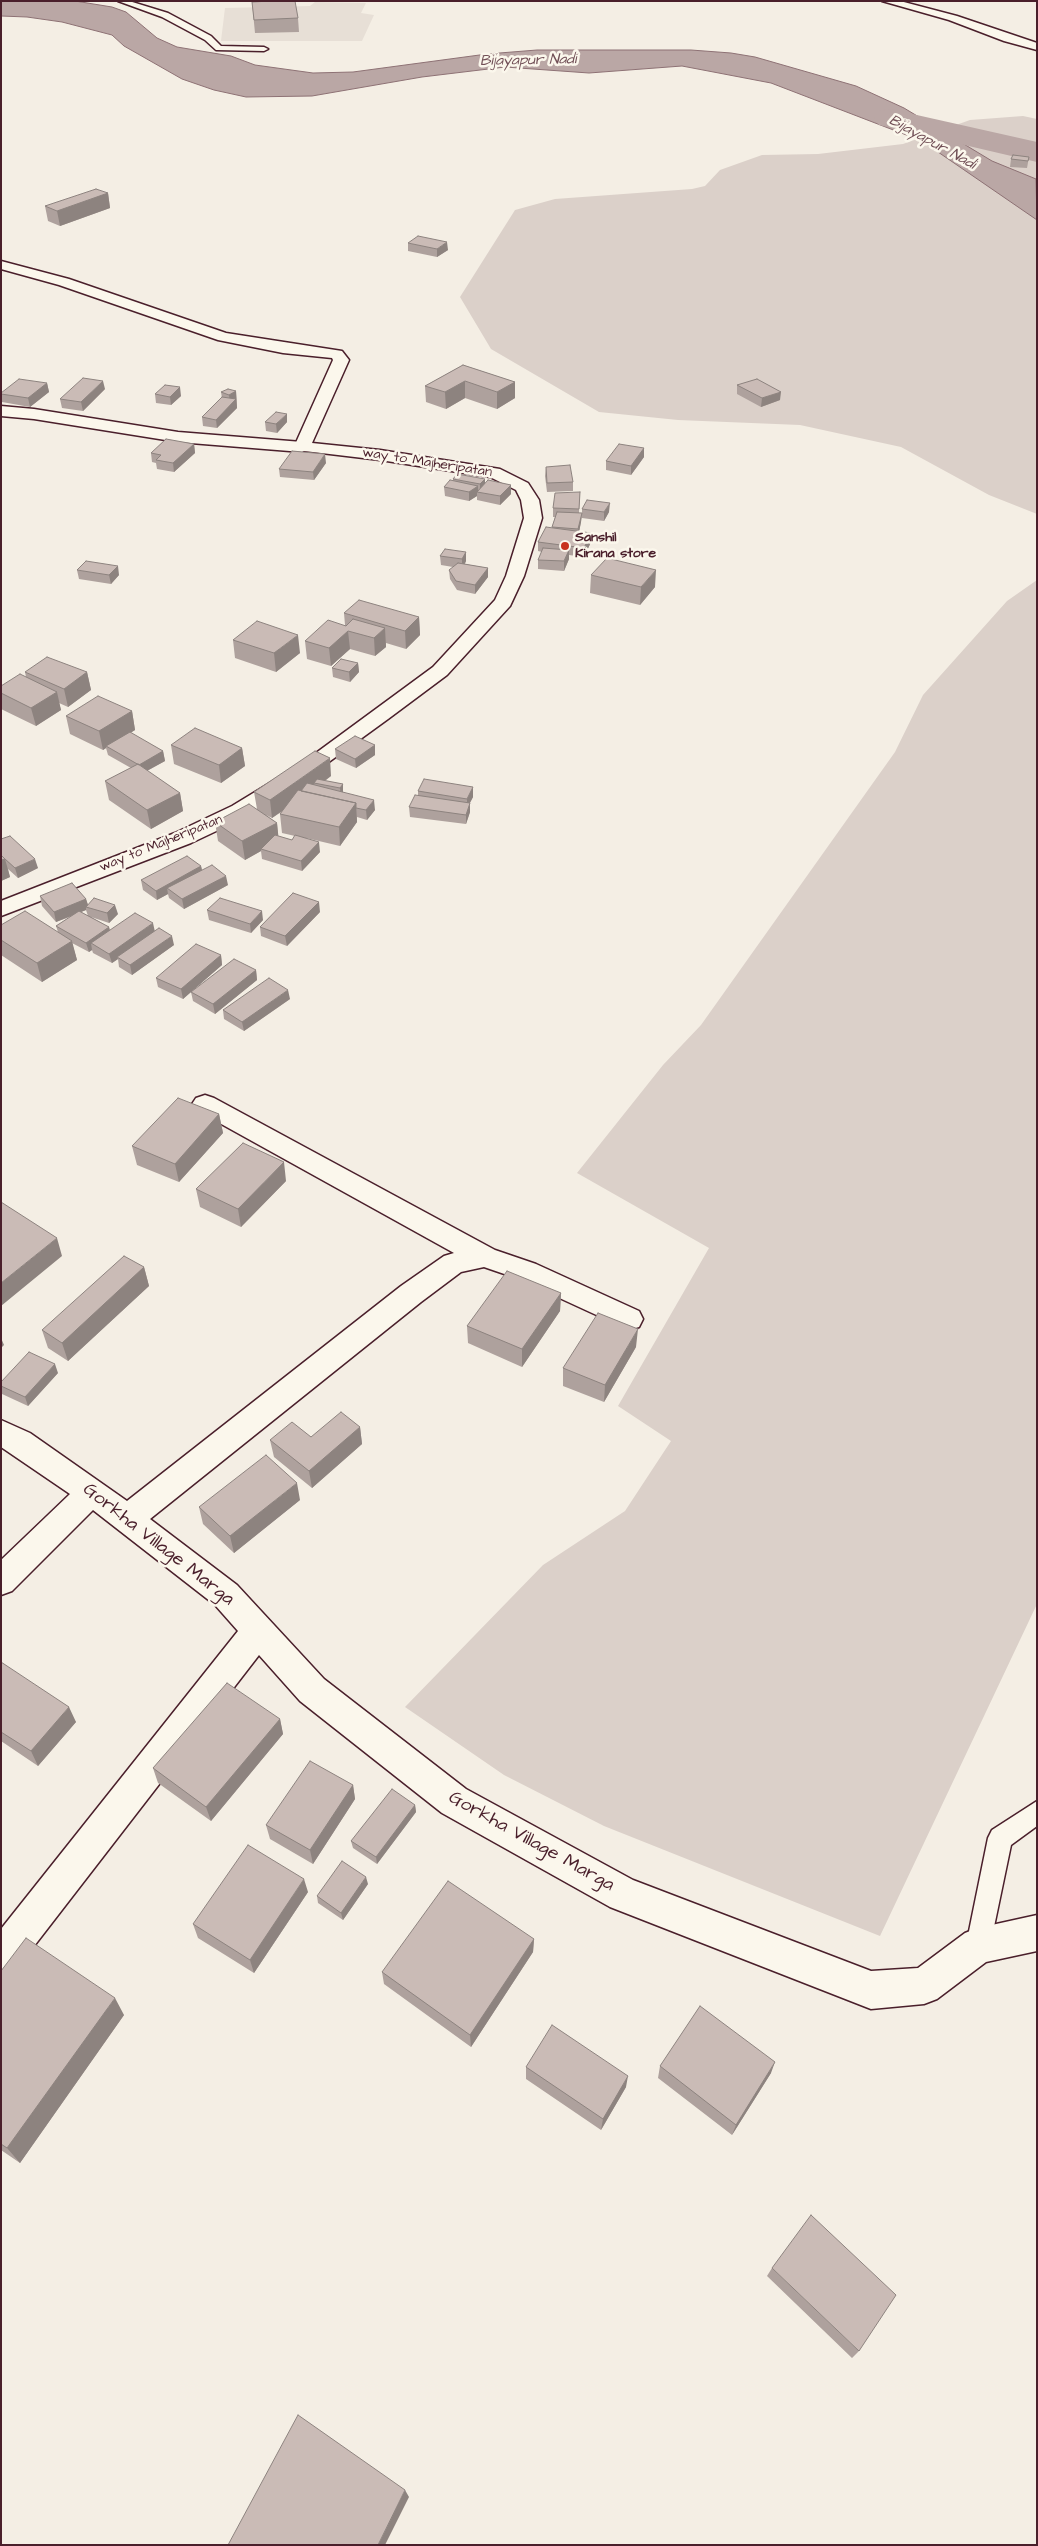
<!DOCTYPE html>
<style>
body{margin:0}
#map{position:relative;width:1038px;height:2546px;overflow:hidden;background:#f4eee4;font-family:"Architects Daughter",sans-serif}
canvas{display:block}
.frame{position:absolute;inset:0;border:2px solid #4a1f2b;pointer-events:none}
</style>
<div id="map">
<canvas width="1038" height="2546"></canvas>
<div class="frame"></div>
</div>
<script>
const ctx = document.querySelector('canvas').getContext('2d');
ctx.lineJoin = 'round';
function fill(path, color) { ctx.fillStyle = color; ctx.fill(path, 'evenodd'); }
const shape = rows => new Path2D(rows.map(r => 'M' + r).join(''));
function trace(path, color, width, dash) { ctx.strokeStyle = color; ctx.lineWidth = width; ctx.lineCap = dash ? 'butt' : 'round'; ctx.setLineDash(dash || []); ctx.stroke(path); }
function write(font, color, halo, rows, align = 'center') {
  ctx.font = font + ' "Architects Daughter",sans-serif'; ctx.lineWidth = 5; ctx.setLineDash([]); ctx.textBaseline = 'middle'; ctx.strokeStyle = halo; ctx.fillStyle = color; for (const [text, x, y, turn = 0] of rows) {
    ctx.save(); ctx.translate(x, y); ctx.rotate((+turn || 0) * Math.PI / 180); ctx.textAlign = isNaN(turn) ? turn : align; if (halo) ctx.strokeText(text, 0, 0); ctx.fillText(text, 0, 0); ctx.restore();
  }
}
fill(shape([
 [315,2,366,3,361,13,374,15,362,41,221,41,225,8,310,6]
]), '#e7dfd6');
fill(shape([
 [1023,116,1037,119,1037,514,989,495,901,447,800,425,678,420,599,412,491,349,460,297,515,210,555,199,692,189,705,186,720,170,762,155,818,154,903,144,970,120],
 [1037,580,1037,1604,880,1936,604,1826,504,1775,405,1707,543,1565,625,1511,671,1441,618,1406,709,1248,577,1173,663,1065,701,1025,895,752,923,695,1007,601]
]), '#dbd0c9');
const water = shape([
 [1,1,75,1,112,7,126,12,157,38,177,47,231,56,255,65,313,73,353,72,487,54,537,50,691,50,731,53,755,57,856,86,904,108,992,161,1036,179,1037,220,922,141,771,83,682,66,589,73,505,67,422,77,312,96,246,97,214,90,182,79,124,46,112,35,62,22,27,17,1,16,1,1]
]);
fill(water, '#baa7a5');
trace(water, '#8d7174', 1);
fill(shape([
 [890,109,1037,142,1037,162,879,125,874,118,879,111,890,109]
]), '#baa7a5');
const service = shape([
 [118,1,129,1,168,13,211,36,221,46,264,47,268,49,264,51,216,50,205,40,162,17,118,1],
 [1037,1801,1037,1826,1011,1845,990,1946,987,1955,978,1958,969,1955,966,1946,988,1838,992,1830,1037,1801]
]);
const minor = shape([
 [882,1,900,1,957,16,1037,43,1037,50,1004,41,949,20,882,1],
 [1,406,34,409,178,432,302,442,310,447,302,452,178,442,34,419,1,416,1,406],
 [205,1095,214,1098,495,1250,536,1264,639,1311,643,1319,639,1327,629,1330,516,1278,484,1267,461,1272,421,1302,150,1519,237,1585,324,1679,466,1789,633,1880,871,1971,918,1968,965,1933,978,1928,1037,1915,1037,1951,986,1962,937,1999,924,2004,871,2009,610,1907,442,1813,300,1701,259,1655,14,1972,1,1977,1,1929,238,1631,215,1605,93,1510,12,1591,1,1595,1,1560,70,1494,1,1447,1,1420,30,1433,127,1501,401,1286,444,1256,454,1253,196,1110,192,1104,196,1098,205,1095]
]);
const primary = shape([
 [1,261,69,279,226,333,342,351,349,360,312,443,380,450,500,469,528,483,539,500,542,518,524,576,510,606,447,675,388,719,315,772,248,816,191,843,1,916,1,901,175,833,232,806,301,764,433,667,495,600,506,576,524,518,521,500,516,490,490,477,380,460,296,450,294,447,333,360,332,358,283,353,218,340,59,285,1,269,1,261]
]);
trace(service, '#4a1f2b', 3);
trace(minor, '#4a1f2b', 3);
trace(primary, '#4a1f2b', 3);
fill(service, '#fbf7ec');
fill(minor, '#fbf7ec');
fill(primary, '#fbf7ec');
fill(shape([
 [252,2,298,18,299,32,255,33],
 [1029,157,1027,168,1010,167,1011,159],
 [108,193,110,208,60,226,48,221,45,206],
 [408,243,448,250,437,257,408,251],
 [463,365,515,382,515,398,497,409,465,398,446,409,426,402,425,386],
 [47,383,49,392,30,407,2,402,1,393],
 [737,385,780,400,761,407,737,394],
 [105,389,83,411,62,408,60,399],
 [236,391,237,408,217,428,203,426,202,417,222,398,221,392],
 [155,394,181,396,171,405,156,403],
 [265,422,287,422,277,433,266,431],
 [194,444,195,453,174,472,157,469,156,463,152,462,151,453],
 [644,448,644,457,631,475,606,470,606,461],
 [326,463,314,480,280,477,279,469],
 [546,467,573,482,573,491,547,492,545,476],
 [453,479,485,483,511,485,511,494,500,505,477,500,477,496,469,501,445,496,444,487,453,481],
 [580,492,579,513,582,513,581,522,579,531,591,542,584,557,569,555,569,559,564,571,538,569,538,560,542,552,538,551,538,542,552,528,555,517,553,517,553,508],
 [582,509,609,512,604,521,582,518],
 [466,552,466,561,465,564,488,568,488,577,475,594,457,590,450,579,449,570,453,567,441,565,440,556],
 [77,570,119,575,111,584,79,579],
 [591,575,655,587,640,605,590,593],
 [344,613,419,617,420,635,406,649,386,643,386,647,375,656,350,649,331,666,307,659,305,641,345,625],
 [233,640,300,653,276,672,235,658],
 [358,663,359,672,350,682,333,677,332,668],
 [25,672,87,672,91,690,68,707,59,703,61,710,36,726,1,709,1,686,26,677],
 [132,711,135,730,130,733,163,751,165,761,147,771,180,793,183,811,151,829,109,800,105,781,131,768,108,755,106,748,103,750,70,734,66,716],
 [171,745,242,748,245,766,221,783,174,764],
 [375,745,375,755,356,768,336,759,335,749],
 [331,776,325,781,343,784,343,792,375,810,367,820,357,817,357,822,340,846,306,838,320,852,302,871,262,859,261,851,245,860,218,841,215,822,257,809,254,792],
 [281,812,280,814,282,833,295,836,292,840,278,836,277,823,266,815,272,818],
 [473,787,473,797,470,803,470,812,466,824,410,817,409,807,418,796,418,791],
 [1,839,38,868,18,878,8,869,10,877,1,881],
 [201,866,202,870,228,885,184,909,169,898,168,894,157,900,143,890,141,880],
 [40,896,86,899,88,905,118,914,109,923,91,917,109,927,110,930,155,931,174,945,132,975,119,967,118,959,112,963,93,953,92,950,89,952,72,943,77,960,42,982,1,955,1,925,58,932,56,926,72,916,56,922,42,906],
 [86,910,88,916,81,912],
 [207,910,263,920,251,933,209,920],
 [320,912,287,946,261,936,260,927],
 [221,955,222,965,183,999,158,987,156,978],
 [256,970,257,980,215,1014,193,1001,191,992],
 [290,999,244,1031,224,1019,223,1010],
 [219,1114,223,1133,179,1182,137,1165,132,1146],
 [286,1181,241,1227,200,1207,196,1189],
 [144,1267,149,1286,68,1361,48,1348,42,1330],
 [561,1293,560,1311,522,1367,468,1343,467,1326],
 [636,1347,604,1402,563,1386,563,1368],
 [58,1373,28,1406,2,1394,1,1392,1,1382],
 [360,1427,362,1444,312,1488,274,1457,270,1440,311,1437],
 [300,1500,234,1553,203,1524,199,1507],
 [1,1662,76,1722,38,1766,1,1741],
 [280,1719,283,1734,211,1821,158,1783,153,1768],
 [353,1785,355,1799,313,1864,270,1839,266,1825],
 [415,1805,416,1812,377,1864,353,1848,351,1841],
 [368,1884,343,1920,318,1903,317,1896],
 [308,1892,254,1973,198,1938,193,1924],
 [534,1939,533,1952,471,2047,384,1984,382,1972],
 [1,1971,124,2015,20,2163,1,2150],
 [660,2066,771,2073,732,2135,658,2078],
 [526,2067,626,2087,601,2130,526,2079],
 [772,2268,859,2351,852,2358,767,2276]
]), '#aea19d');
fill(shape([
 [108,193,110,208,60,226,57,211],
 [447,242,448,250,437,257,437,249],
 [103,381,105,389,83,411,81,402],
 [465,381,465,398,446,409,445,392],
 [515,382,515,398,497,409,497,392],
 [47,383,49,392,30,407,28,398],
 [180,387,181,396,171,405,170,397],
 [236,391,237,408,217,428,216,420,230,404,229,395],
 [781,392,780,400,761,407,762,398],
 [287,414,287,422,277,433,276,424],
 [194,444,195,453,174,472,173,463],
 [644,448,644,457,631,475,631,466],
 [325,454,326,463,314,480,313,472],
 [485,479,485,488,480,493,480,484],
 [511,485,511,494,500,505,500,496],
 [478,486,478,492,477,492,477,496,469,501,469,492],
 [610,503,609,512,604,521,604,512],
 [582,513,581,522,578,538,578,529],
 [591,533,591,542,584,557,584,548],
 [569,550,569,559,564,571,564,561],
 [466,552,466,561,462,568,462,559],
 [118,566,119,575,111,584,109,575],
 [488,568,488,577,475,594,475,585],
 [656,570,655,587,640,605,641,587],
 [419,617,420,635,406,649,405,631],
 [385,628,386,647,375,656,374,638],
 [348,631,350,649,331,666,329,648],
 [298,635,300,653,276,672,274,653],
 [358,663,359,672,350,682,349,672],
 [87,672,91,690,68,707,64,689],
 [57,692,61,710,36,726,31,708],
 [132,711,135,730,108,747,106,746,106,748,103,750,99,731],
 [375,745,375,755,356,768,355,759],
 [242,748,245,766,221,783,219,765],
 [163,751,165,761,141,774,139,765],
 [330,758,331,776,320,784,314,783,315,788,272,818,270,800],
 [343,784,343,794,341,798,340,788],
 [473,787,473,797,467,808,467,799],
 [180,793,183,811,151,829,147,810],
 [374,800,375,810,367,820,366,810],
 [356,803,357,822,340,846,339,827],
 [470,803,470,812,466,824,466,815],
 [277,823,279,842,261,849,261,851,245,860,242,841],
 [319,842,320,852,302,871,301,861],
 [5,859,10,877,1,881,1,860],
 [35,859,38,868,18,878,15,868],
 [201,866,203,875,167,888,168,894,157,900,156,891],
 [226,876,228,885,184,909,182,899],
 [86,899,89,908,86,907,86,910,56,922,54,912],
 [319,902,320,912,287,946,285,936],
 [115,905,118,914,109,923,107,913],
 [262,911,263,920,251,933,250,924],
 [153,923,155,932,117,957,118,959,112,963,109,954],
 [109,927,111,937,91,943,92,950,89,952,86,943],
 [172,936,174,945,132,975,130,965],
 [72,941,77,960,42,982,37,963],
 [221,955,222,965,183,999,181,989],
 [256,970,257,980,215,1014,213,1004],
 [288,990,290,999,244,1031,242,1022],
 [219,1114,223,1133,179,1182,175,1164],
 [284,1162,286,1181,241,1227,238,1209],
 [57,1238,62,1256,1,1306,1,1283],
 [144,1267,149,1286,68,1361,62,1343],
 [561,1293,560,1311,522,1367,522,1349],
 [638,1329,636,1347,604,1402,605,1385],
 [1,1338,4,1345,1,1348],
 [55,1364,58,1373,28,1406,25,1397],
 [360,1427,362,1444,312,1488,309,1471],
 [297,1483,300,1500,234,1553,230,1536],
 [69,1707,76,1722,38,1766,31,1751],
 [280,1719,283,1734,211,1821,206,1807],
 [353,1785,355,1799,313,1864,310,1850],
 [415,1805,416,1812,377,1864,376,1857],
 [366,1877,368,1884,343,1920,341,1913],
 [304,1879,308,1892,254,1973,250,1960],
 [534,1939,533,1952,471,2047,470,2035],
 [115,1998,124,2015,20,2163,7,2148],
 [775,2062,771,2073,732,2135,736,2125],
 [628,2076,626,2087,601,2130,603,2119],
 [405,2490,409,2497,385,2545,378,2545]
]), '#8d837f');
const building = shape([
 [271,1,295,1,298,18,254,20,252,2,271,1],
 [1013,155,1029,157,1028,161,1011,159,1013,155],
 [96,189,108,193,57,211,45,206,96,189],
 [418,236,447,242,437,249,408,243,418,236],
 [463,365,515,382,497,392,465,381,445,392,425,386,463,365],
 [83,378,103,381,81,402,60,399,83,378],
 [19,379,47,383,28,398,1,394,1,393,19,379],
 [757,379,781,392,762,398,737,385,757,379],
 [165,385,180,387,170,397,155,394,165,385],
 [228,389,236,391,229,395,221,392,228,389],
 [222,397,236,399,216,420,202,417,222,397],
 [276,412,287,414,276,424,265,422,276,412],
 [166,439,194,444,173,463,156,460,161,455,151,453,166,439],
 [619,444,644,448,631,466,606,461,619,444],
 [292,451,325,454,313,472,279,469,292,451],
 [570,465,573,482,547,483,546,467,570,465],
 [457,474,485,479,480,484,453,479,457,474],
 [450,480,478,486,469,492,444,487,450,480],
 [488,480,511,485,500,496,477,492,488,480],
 [580,492,579,509,553,508,555,493,580,492],
 [587,500,610,503,604,512,582,509,587,500],
 [557,512,582,513,578,529,552,527,557,512],
 [546,527,591,533,584,548,538,542,546,527],
 [543,548,569,550,564,561,538,560,543,548],
 [445,549,466,552,462,559,440,556,445,549],
 [607,558,656,570,641,587,591,575,607,558],
 [86,561,118,566,109,575,77,570,86,561],
 [458,563,488,568,475,585,456,581,449,570,458,563],
 [359,600,419,617,405,631,344,613,359,600],
 [353,619,385,628,374,638,348,631,329,648,305,641,328,620,346,626,353,619],
 [257,621,298,635,274,653,233,640,257,621],
 [47,657,87,672,64,689,25,672,47,657],
 [341,659,358,663,349,672,332,668,341,659],
 [20,674,57,692,31,708,1,693,1,686,20,674],
 [98,696,132,711,99,731,66,716,98,696],
 [195,728,242,748,219,765,171,745,195,728],
 [130,732,163,751,139,765,106,746,130,732],
 [355,736,375,745,355,759,335,749,355,736],
 [315,751,330,758,270,800,254,792,315,751],
 [138,764,180,793,147,810,105,781,138,764],
 [317,779,343,784,340,788,314,783,317,779],
 [424,779,473,787,467,799,418,791,424,779],
 [307,783,374,800,366,810,356,808,356,803,301,791,307,783],
 [298,790,356,803,339,827,280,814,298,790],
 [415,795,470,803,466,815,409,807,415,795],
 [249,804,277,823,242,841,215,822,249,804],
 [275,835,292,840,295,835,319,842,301,861,261,849,275,835],
 [10,836,35,859,15,868,5,859,1,855,1,839,10,836],
 [1,855,5,859,1,860,1,855],
 [187,856,201,866,156,891,141,880,187,856],
 [212,865,226,876,182,899,167,888,212,865],
 [72,883,86,899,54,912,40,896,72,883],
 [293,893,319,902,285,936,260,927,293,893],
 [94,898,115,905,107,913,86,907,94,898],
 [220,898,262,911,250,924,207,910,220,898],
 [25,911,72,941,37,963,1,940,1,925,25,911],
 [79,911,109,927,86,943,56,926,79,911],
 [135,913,153,923,109,954,91,943,135,913],
 [159,928,172,936,130,965,117,957,159,928],
 [196,944,221,955,181,989,156,978,196,944],
 [234,959,256,970,213,1004,191,992,234,959],
 [269,978,288,990,242,1022,223,1010,269,978],
 [178,1098,219,1114,175,1164,132,1146,178,1098],
 [243,1143,284,1162,238,1209,196,1189,243,1143],
 [1,1202,57,1238,1,1283,1,1202],
 [124,1256,144,1267,62,1343,42,1330,124,1256],
 [507,1271,561,1293,522,1349,467,1326,507,1271],
 [598,1313,638,1329,605,1385,563,1368,598,1313],
 [29,1352,55,1364,25,1397,1,1386,1,1382,29,1352],
 [341,1412,360,1427,309,1471,270,1440,292,1422,311,1437,341,1412],
 [266,1455,297,1483,230,1536,199,1507,266,1455],
 [1,1662,69,1707,31,1751,1,1732,1,1662],
 [227,1683,280,1719,206,1807,153,1768,227,1683],
 [310,1761,353,1785,310,1850,266,1825,310,1761],
 [392,1789,415,1805,376,1857,351,1841,392,1789],
 [248,1845,304,1879,250,1960,193,1924,248,1845],
 [342,1861,366,1877,341,1913,317,1896,342,1861],
 [448,1881,534,1939,470,2035,382,1972,448,1881],
 [26,1938,115,1998,7,2148,1,2144,1,1971,26,1938],
 [700,2006,775,2062,736,2125,660,2066,700,2006],
 [552,2025,628,2076,603,2119,526,2067,552,2025],
 [811,2215,896,2295,859,2351,772,2268,811,2215],
 [298,2415,405,2490,378,2545,228,2545,298,2415]
]);
fill(building, '#cabbb6');
trace(building, '#8d837f', 1);
for (const [x, y, r, color] of [
 [565,546,5,"#c8321e"]
]) { const dot = new Path2D(); dot.arc(x, y, r, 0, 2 * Math.PI); ctx.fillStyle = color; ctx.fill(dot); trace(dot, '#fbf7ec', 2); }
write('14px', '#4a1f2b', '#fbf7ec', [
 ["way to Majheripatan",427,463,9],
 ["way to Majheripatan",161,844,-22]
]);
write('bold 14px', '#4a1f2b', '#fbf7ec', [
 ["Sanshil",575,538],
 ["Kirana store",575,554]
], 'left');
write('italic 15px', '#714f56', '#fbf7ec', [
 ["Bijayapur Nadi",528,61,-1],
 ["Bijayapur Nadi",932,143,29]
]);
write('19px', '#4a1f2b', '#fbf7ec', [
 ["Gorkha Village Marga",158,1545,38],
 ["Gorkha Village Marga",531,1842,29]
]);
</script>
